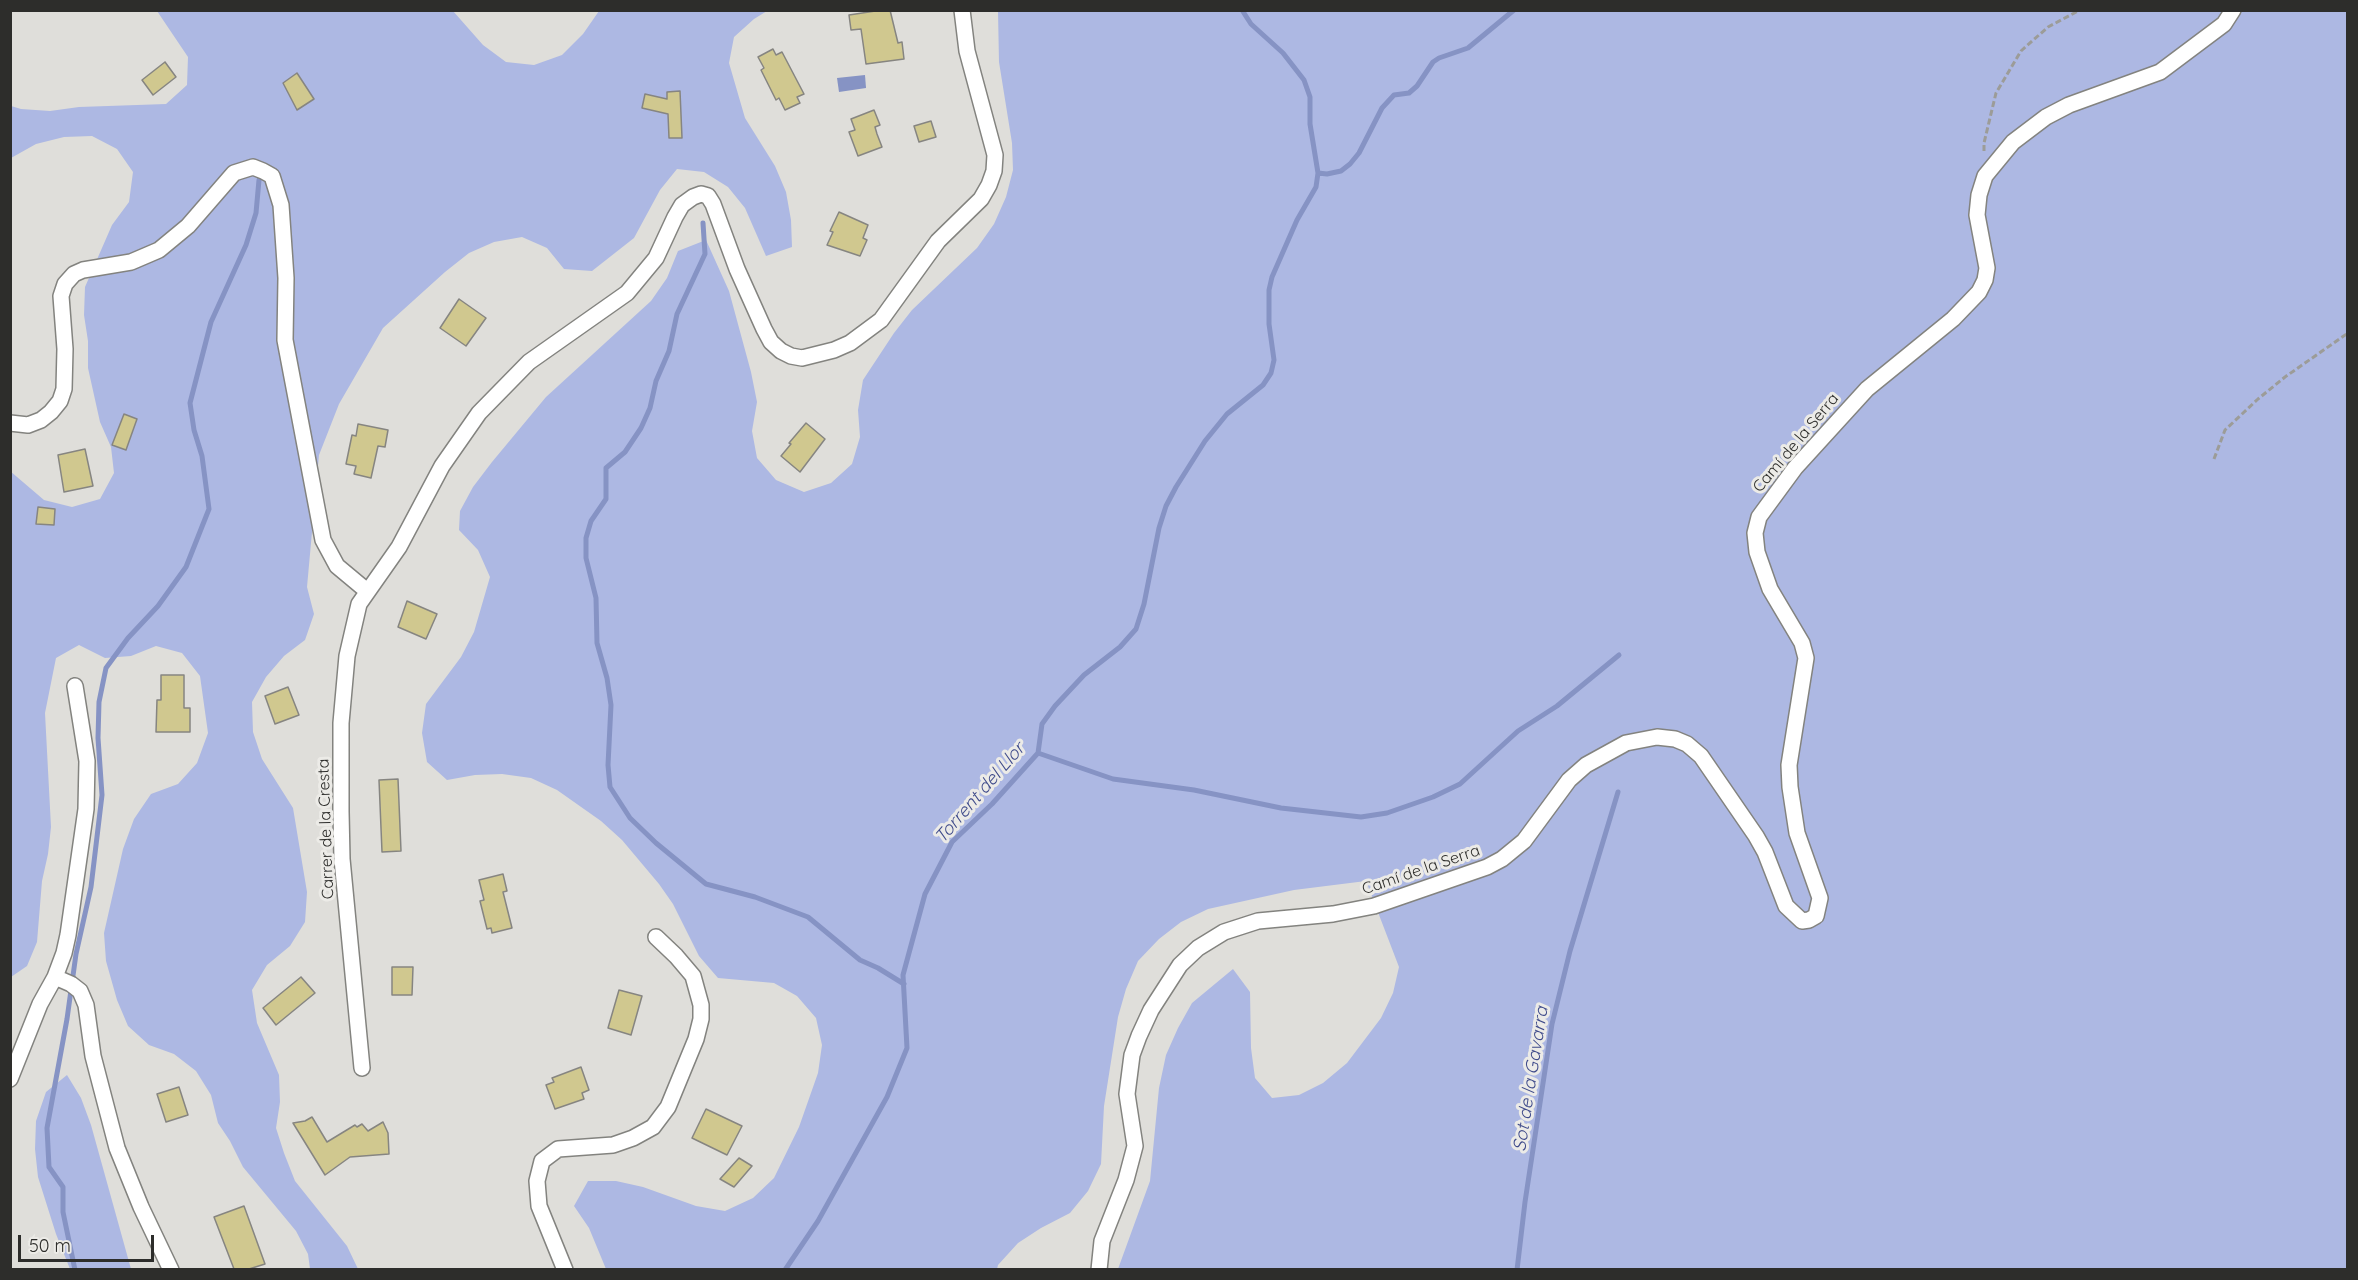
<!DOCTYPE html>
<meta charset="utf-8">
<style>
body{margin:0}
#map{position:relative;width:2358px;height:1280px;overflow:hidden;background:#dfdeda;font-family:Quicksand,sans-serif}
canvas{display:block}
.frame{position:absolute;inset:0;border:12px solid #2d2d2b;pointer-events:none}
.scale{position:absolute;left:18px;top:1235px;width:136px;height:27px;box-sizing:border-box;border:3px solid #2d2d2b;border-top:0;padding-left:8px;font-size:18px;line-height:21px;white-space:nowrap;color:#2d2d2b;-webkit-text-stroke:4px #ecebe7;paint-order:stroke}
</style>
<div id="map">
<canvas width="2358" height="1280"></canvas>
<div class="frame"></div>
<div class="scale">50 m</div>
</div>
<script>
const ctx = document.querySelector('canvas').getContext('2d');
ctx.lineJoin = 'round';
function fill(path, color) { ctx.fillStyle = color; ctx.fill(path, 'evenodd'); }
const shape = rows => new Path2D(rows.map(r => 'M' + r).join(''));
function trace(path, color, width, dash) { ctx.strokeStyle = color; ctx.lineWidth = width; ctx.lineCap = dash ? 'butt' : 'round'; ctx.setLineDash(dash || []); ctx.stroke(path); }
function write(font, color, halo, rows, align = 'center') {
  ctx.font = font + ' Quicksand,sans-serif'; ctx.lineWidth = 6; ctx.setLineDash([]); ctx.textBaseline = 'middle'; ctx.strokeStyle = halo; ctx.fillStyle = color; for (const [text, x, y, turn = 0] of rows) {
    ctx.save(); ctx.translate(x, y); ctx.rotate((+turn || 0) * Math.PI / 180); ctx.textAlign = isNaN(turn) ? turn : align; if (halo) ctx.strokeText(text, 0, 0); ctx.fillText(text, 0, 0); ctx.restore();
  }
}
fill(shape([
 [157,11,453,11,483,45,506,62,534,65,562,55,583,34,599,11,767,11,754,19,734,37,729,63,745,118,775,166,786,192,791,220,792,247,766,256,745,208,728,187,704,172,677,169,660,190,634,238,592,271,564,269,547,248,522,237,494,242,469,253,445,272,383,328,339,404,319,455,307,587,314,614,305,640,284,656,266,677,252,702,253,732,262,759,293,808,307,892,305,922,290,946,267,965,252,990,257,1023,279,1075,280,1102,276,1128,284,1153,295,1181,347,1246,358,1269,310,1269,308,1254,296,1231,243,1167,230,1141,218,1123,211,1095,196,1071,174,1054,149,1045,128,1026,117,1000,106,961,104,933,123,849,134,819,151,794,178,784,197,763,208,733,200,676,182,653,156,646,131,656,105,658,79,645,56,658,45,713,51,827,48,854,42,881,37,942,27,966,11,977,10,471,44,500,72,507,100,499,114,473,111,447,100,422,88,368,88,341,84,315,85,287,112,225,129,202,133,172,117,149,92,136,64,137,36,144,11,158,11,106,21,109,50,111,79,107,166,104,187,85,188,57],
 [998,11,2347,11,2347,1269,1118,1269,1150,1181,1159,1088,1166,1055,1178,1028,1192,1003,1233,969,1250,992,1251,1048,1255,1078,1272,1098,1299,1095,1323,1083,1347,1063,1381,1018,1393,993,1399,967,1366,881,1294,890,1208,909,1181,922,1159,939,1138,961,1126,989,1118,1017,1104,1106,1101,1164,1088,1191,1070,1213,1041,1228,1018,1243,998,1265,997,1269,606,1269,589,1228,574,1206,588,1181,616,1181,643,1187,696,1206,725,1211,753,1198,774,1178,799,1127,818,1073,822,1045,816,1018,797,996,774,983,718,978,699,956,673,904,659,884,622,840,601,821,557,790,531,778,502,774,475,775,447,780,427,762,422,733,426,704,461,657,474,632,490,577,478,550,459,530,460,511,473,487,492,462,546,397,651,301,667,278,678,251,706,240,729,291,751,372,757,402,752,431,757,458,776,480,804,492,831,483,852,464,860,437,858,410,863,380,894,333,912,310,977,248,994,224,1006,197,1013,170,1012,143,999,62],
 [67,1075,81,1098,91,1125,131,1269,70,1269,56,1234,38,1177,35,1149,36,1121,46,1092]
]), '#adb8e3');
fill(shape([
 [865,75,866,88,839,92,837,78]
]), '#8693c4');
trace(shape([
 [1318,173,1327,174,1341,171,1350,164,1359,153,1382,108,1394,95,1409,93,1417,86,1433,62,1439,58,1468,48,1514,10],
 [703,223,705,254,677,314,669,351,656,381,650,408,641,428,625,452,606,468,606,499,591,521,586,538,586,558,596,598,597,643,607,678,611,705,608,765,610,787,630,818,656,843,706,884,755,897,808,917,860,960,878,968,904,984],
 [1038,753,1113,779,1194,790,1281,808,1361,817,1387,813,1433,797,1460,784,1518,731,1557,706,1619,655],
 [75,1270,63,1212,63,1187,49,1167,47,1128,67,1019,76,954,91,887,102,795,98,738,99,702,106,668,128,638,158,606,186,567,209,509,202,456,194,430,190,403,211,322,246,245,256,213,259,180],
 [785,1270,818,1221,887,1097,907,1048,903,975,925,894,952,842,992,804,1038,753,1042,724,1055,706,1084,675,1120,647,1136,629,1144,604,1159,528,1166,506,1176,487,1205,441,1227,414,1263,385,1271,373,1274,360,1269,324,1269,290,1272,277,1297,220,1316,187,1318,173,1310,124,1310,97,1304,80,1283,53,1251,24,1242,10],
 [1517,1270,1525,1202,1552,1024,1570,951,1618,792]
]), '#8693c4', 5);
const building = shape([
 [882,10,890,10,898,43,902,42,904,59,866,64,861,29,851,30,849,15,882,10],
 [773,49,776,55,782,52,804,94,797,97,800,103,785,110,779,98,776,100,761,70,764,68,758,57,773,49],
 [165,62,176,77,153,95,142,80,165,62],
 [297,73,314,99,297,110,283,83,297,73],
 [680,91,682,138,669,138,668,114,642,108,645,94,667,99,667,92,680,91],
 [874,110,880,125,875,127,877,134,882,147,858,156,849,132,855,130,851,119,874,110],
 [931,121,936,137,919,142,914,126,931,121],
 [839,212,868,225,863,238,867,240,860,256,827,245,833,232,830,231,839,212],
 [459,299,486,318,466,346,440,328,459,299],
 [124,414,137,419,126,450,112,445,124,414],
 [806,423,825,439,800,472,781,456,791,444,789,443,806,423],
 [358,424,388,430,385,447,378,446,371,478,354,474,356,466,346,464,352,435,356,436,358,424],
 [85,449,93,486,64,492,58,455,85,449],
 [38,507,55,509,54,525,36,524,38,507],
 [407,601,437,614,426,639,398,627,407,601],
 [161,675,184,675,184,708,190,708,190,732,156,732,157,700,161,700,161,675],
 [288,687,299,715,275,724,265,696,288,687],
 [398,779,401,851,382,852,379,780,398,779],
 [503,874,507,891,503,892,512,928,492,933,491,928,487,929,480,901,484,900,479,880,503,874],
 [392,967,413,967,412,995,392,995,392,967],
 [301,977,315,993,276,1025,263,1008,301,977],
 [619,990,642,996,631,1035,608,1028,619,990],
 [581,1067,589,1090,582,1093,584,1099,555,1109,546,1085,554,1082,552,1078,581,1067],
 [179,1087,188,1115,166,1122,157,1094,179,1087],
 [706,1109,742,1126,727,1155,692,1138,706,1109],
 [312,1117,327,1142,355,1125,357,1127,362,1124,368,1131,383,1122,388,1133,389,1154,350,1157,325,1175,293,1123,305,1121,312,1117],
 [739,1158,752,1166,734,1187,720,1179,739,1158],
 [244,1206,265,1264,249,1269,234,1269,214,1217,244,1206]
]);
fill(building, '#d0c88f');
trace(building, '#868581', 1.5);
const street = shape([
 [10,423,28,425,41,420,51,412,60,401,64,389,65,349,61,296,65,284,74,274,83,270,131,262,159,250,188,226,234,173,253,167,263,171,272,176,281,205,286,278,285,340,323,540,337,566,367,591],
 [55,977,64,953,68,935,86,809,87,761,75,686],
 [362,1068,342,859,341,812,341,723,347,656,359,604,399,547,442,466,479,413,529,362,627,293,656,258,675,217,682,205,693,197,701,194,708,196,713,204,737,269,764,329,771,342,781,351,791,356,802,358,834,350,850,343,881,320,938,241,981,199,989,185,994,171,995,155,967,51,962,10],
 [10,1079,40,1004,55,977,71,984,80,991,86,1005,93,1056,117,1148,141,1207,171,1270],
 [565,1270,539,1206,537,1181,542,1161,558,1149,613,1145,633,1138,653,1127,668,1107,696,1039,701,1019,701,1005,693,976,676,956,656,937],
 [1099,1270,1102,1241,1126,1180,1135,1146,1127,1094,1132,1055,1139,1036,1151,1010,1180,965,1198,948,1224,932,1258,921,1333,914,1374,906,1487,867,1502,859,1524,841,1569,780,1586,765,1626,743,1657,737,1675,739,1687,744,1701,756,1756,836,1765,852,1786,906,1802,921,1809,920,1816,916,1820,898,1797,833,1790,787,1789,765,1806,658,1802,643,1770,589,1757,552,1755,533,1759,517,1795,468,1867,389,1953,319,1979,292,1985,280,1987,268,1977,215,1979,195,1985,176,2013,142,2046,117,2069,105,2160,72,2224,24,2233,10]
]);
trace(street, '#83837f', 18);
trace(shape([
 [1984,151,1984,143,1996,93,2021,51,2048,27,2080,10],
 [2214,459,2225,430,2258,399,2285,377,2348,333]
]), '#9c9c98', 3, [6, 3]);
trace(street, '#fff', 15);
write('16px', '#2d2d2b', '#ecebe7', [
 ["Camí de la Serra",1796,443,-50],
 ["Carrer de la Cresta",326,829,-92],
 ["Camí de la Serra",1421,870,-19]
]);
write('italic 18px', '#3f4b8b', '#ecebe7', [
 ["Torrent del Llor",980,793,-49],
 ["Sot de la Gavarra",1531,1079,-81]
]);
</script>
